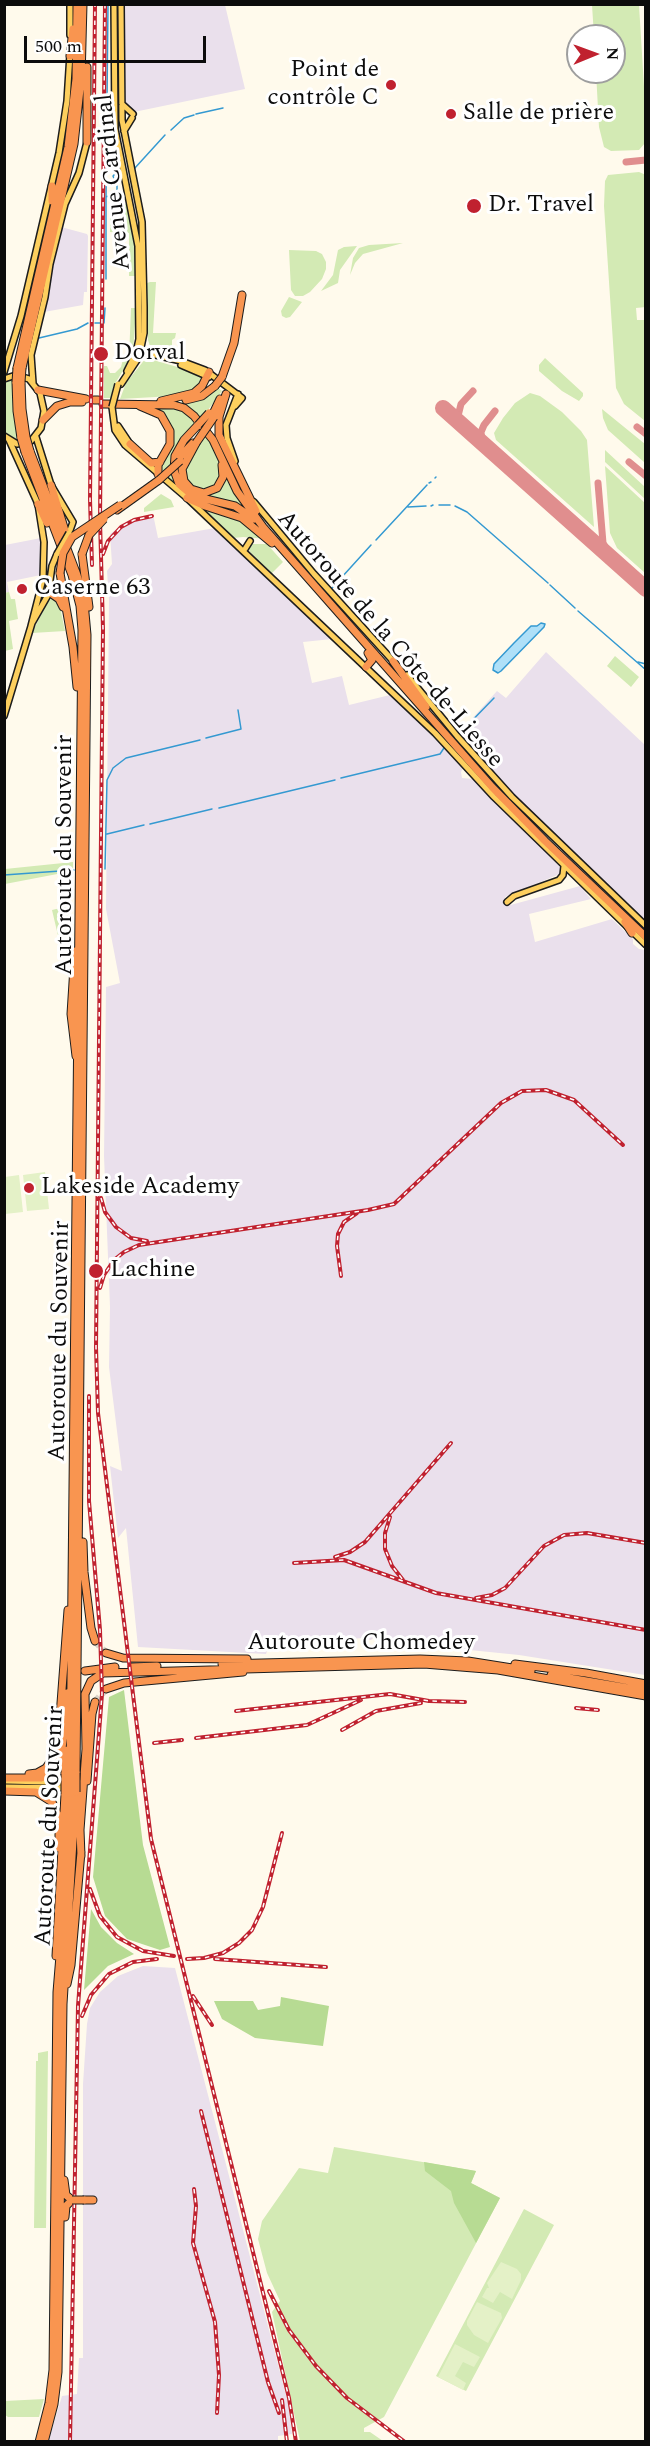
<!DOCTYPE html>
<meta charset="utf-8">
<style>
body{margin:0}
#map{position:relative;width:650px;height:2446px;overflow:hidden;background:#fffaec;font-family:Spectral,serif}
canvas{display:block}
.frame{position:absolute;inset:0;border:6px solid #0c0c0c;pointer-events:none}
.north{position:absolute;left:566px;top:24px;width:60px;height:60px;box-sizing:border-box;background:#fff;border:2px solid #9e9e9e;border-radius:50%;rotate:89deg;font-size:16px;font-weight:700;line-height:24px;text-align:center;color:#0c0c0c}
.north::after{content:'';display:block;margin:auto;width:21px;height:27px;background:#c0212f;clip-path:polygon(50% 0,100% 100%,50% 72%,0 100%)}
.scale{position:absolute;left:24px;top:36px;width:182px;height:27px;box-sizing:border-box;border:3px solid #0c0c0c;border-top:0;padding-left:8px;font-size:18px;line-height:21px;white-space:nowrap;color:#0c0c0c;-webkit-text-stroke:4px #fff;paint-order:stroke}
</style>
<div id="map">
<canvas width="650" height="2446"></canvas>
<div class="frame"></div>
<div class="north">N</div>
<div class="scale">500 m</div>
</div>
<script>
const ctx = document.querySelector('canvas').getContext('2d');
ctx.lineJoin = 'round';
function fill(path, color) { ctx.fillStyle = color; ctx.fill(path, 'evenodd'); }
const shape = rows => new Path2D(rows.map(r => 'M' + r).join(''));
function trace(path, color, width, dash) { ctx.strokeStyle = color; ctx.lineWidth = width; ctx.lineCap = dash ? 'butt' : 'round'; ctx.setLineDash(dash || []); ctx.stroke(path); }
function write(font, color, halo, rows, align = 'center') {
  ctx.font = font + ' Spectral,serif'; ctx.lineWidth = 6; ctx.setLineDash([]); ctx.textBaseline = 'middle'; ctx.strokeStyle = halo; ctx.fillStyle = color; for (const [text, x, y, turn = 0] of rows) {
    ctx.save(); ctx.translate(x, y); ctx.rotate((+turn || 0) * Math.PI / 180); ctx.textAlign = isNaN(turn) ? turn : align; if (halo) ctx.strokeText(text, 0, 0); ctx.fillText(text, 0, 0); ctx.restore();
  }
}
fill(shape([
 [124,5,225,5,245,89,134,112,125,104,124,100],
 [61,227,87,234,88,236,87,292,84,292,83,305,44,312],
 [153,514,158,538,215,528,275,585,282,594,285,594,332,639,303,642,312,683,342,676,349,705,390,695,459,762,463,768,461,772,462,778,473,779,561,868,562,873,505,897,507,906,580,886,591,899,529,914,535,942,612,919,633,939,633,944,639,949,645,950,645,1675,519,1655,450,1648,389,1646,377,1634,371,1640,362,1638,268,1648,266,1654,138,1647,126,1528,118,1538,110,1466,122,1471,109,1367,110,1307,104,1156,106,987,120,983,106,909,109,600,107,571,112,564,110,534,129,520],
 [41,538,43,562,41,575,7,582,9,592,5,593,5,545],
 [546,652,645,745,645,922,517,799,517,796,509,790,460,732,497,691,506,698],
 [143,1966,175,1968,288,2403,292,2434,278,2436,278,2442,48,2442,62,2396,77,2394,79,2358,83,2358,83,2084,87,2024,90,2008,100,1992,118,1976]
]), '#eae0ec');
fill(shape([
 [592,5,639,5,646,119,645,143,639,150,611,151,604,147,599,127,596,72,614,72,614,36,594,36],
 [639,172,646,175,646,307,636,308,637,320,645,320,645,421,624,404,616,388,604,206,605,181,608,175],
 [110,204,127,204,134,232,136,276,129,276,129,233,110,232],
 [403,243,363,254,355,263,350,275,353,258,359,248,369,245],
 [357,246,340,270,338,283,321,291,333,275,338,250,344,247],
 [289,250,316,251,322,254,326,262,326,269,322,279,310,292,303,296,295,296,291,290],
 [150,282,156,282,153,333,176,333,175,338,172,340,172,355,156,351,150,346,148,340,147,283],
 [289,297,302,302,290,317,286,318,282,316,281,311],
 [131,308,136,308,133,354,113,387,111,398,104,398,104,366,107,366,110,373,115,373,121,367,123,359,129,358],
 [146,358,195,372,201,376,201,383,196,390,173,396,120,399,126,383],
 [545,358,583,393,583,396,579,401,562,391,539,371,539,365],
 [14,377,19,442,10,439,5,432,5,383],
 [217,387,222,391,202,418,181,402],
 [530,393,540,396,562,412,581,431,587,440,594,527,496,440,494,433,503,418,515,403],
 [175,406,198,422,173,457,179,488,160,469,171,428,149,407],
 [602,409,645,444,645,463,608,430,603,418],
 [206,433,213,444,222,474,215,487,201,492,185,481,184,467],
 [605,450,645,487,645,499,605,462],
 [181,462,183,482,190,490,200,494,209,494,219,489,227,471,238,495,253,515,235,505,189,492,176,475,175,468],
 [605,466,645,503,645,573,617,548,610,533],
 [161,494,171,500,174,507,144,512,144,508],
 [198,504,242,520,267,539,243,537,233,538],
 [251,544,267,544,283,562,271,574,250,552,248,548],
 [9,592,11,599,15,599,18,619,9,621,13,649,5,651,4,593],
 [52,598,56,599,60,607,65,631,32,633,47,603],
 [615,656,639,677,631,687,607,666],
 [73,862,73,871,5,884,5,869],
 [69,906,69,941,60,944,52,910],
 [48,2051,46,2228,34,2228,36,2061,38,2061,38,2053],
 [334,2147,476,2171,471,2183,500,2198,384,2417,364,2428,364,2432,370,2432,383,2441,300,2441,272,2312,280,2301,267,2273,258,2239,262,2221,299,2168,328,2173],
 [524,2209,554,2225,466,2391,436,2376],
 [44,2399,39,2417,8,2417,5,2415,5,2401]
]), '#d3eab4');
fill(shape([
 [124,1690,143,1845,170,1947,160,1950,127,1939,105,1916,93,1877,109,1697],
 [91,1909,101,1927,117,1943,134,1954,108,1966,84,1990],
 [281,1997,329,2006,323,2046,255,2038,222,2019,214,2001,253,2001,258,2010,280,2006],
 [424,2162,476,2171,471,2183,500,2198,476,2243,454,2203,451,2191,425,2171]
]), '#b7db93');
fill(shape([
 [45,1172,49,1209,27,1211,23,1175],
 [19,1175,23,1212,5,1214,5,1177],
 [501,2262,517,2269,521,2274,521,2280,512,2299,500,2292,493,2303,482,2297,487,2288,489,2288,487,2283],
 [477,2302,501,2313,502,2318,488,2343,474,2335,467,2325,467,2321],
 [455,2344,480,2357,474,2367,463,2362,455,2376,466,2383,463,2390,438,2377]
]), '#e4f1c7');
const water = shape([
 [541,623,545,624,544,627,501,671,498,673,493,670,494,664,514,643,531,626,537,626,541,623]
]);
fill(water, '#afe0f8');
trace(water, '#3499d1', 1.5);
trace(shape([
 [196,114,223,108],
 [171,130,184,118,194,115],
 [134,169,165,135],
 [106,197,108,4],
 [106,279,106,197,117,193,117,186,113,176,116,173],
 [95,323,100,323],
 [104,323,105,308],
 [39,338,77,329,88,323],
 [435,478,436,477],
 [429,483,431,482],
 [439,505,450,505],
 [431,506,433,505],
 [455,506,467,512,548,583],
 [408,507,426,506],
 [376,540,427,485],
 [550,585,575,608],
 [332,588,371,545],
 [578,611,646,670],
 [638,662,646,664],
 [459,734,494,698],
 [206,738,241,729,238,710],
 [341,778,440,754,444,748],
 [219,808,335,780],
 [150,824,212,809],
 [107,834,144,825],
 [105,869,107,780,113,768,126,758,200,740],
 [4,875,74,870]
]), '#3499d1', 1.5);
trace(shape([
 [626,162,646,160],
 [473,391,461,404,458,416,461,424,481,442],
 [637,427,646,434],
 [491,451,482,441,481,432,484,425,495,411],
 [629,462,646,476],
 [598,483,603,543,611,558]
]), '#e08e8e', 7);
trace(shape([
 [443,408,646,589]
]), '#e08e8e', 16);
trace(shape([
 [95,1641,106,1653],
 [95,1702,106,1689]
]), '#dbd6ca', 7, [7, 3.5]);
const major = shape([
 [114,4,115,129,138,246,139,339,136,353,127,371],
 [70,35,70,4],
 [122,104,133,114],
 [124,131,132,118],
 [139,351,181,361,205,370,242,398,235,406],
 [181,365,209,377],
 [4,372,21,316,59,153,67,101,70,54],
 [4,379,16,375,29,379,40,393,44,411,41,428,31,441,17,444,4,436],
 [33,383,31,355,45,297,50,264,65,204,79,173,87,142],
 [121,384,139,357,144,333,144,307,142,222,122,120,121,4],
 [112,407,115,430,125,445,187,498,435,733,494,797,646,945],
 [118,426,130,444],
 [36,437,51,485,73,522,69,533],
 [9,440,38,504,44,542,43,579,31,626],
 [235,461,227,438,226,425,238,394],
 [254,502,314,574,394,662],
 [245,549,250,541],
 [407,675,457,736,512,797,646,926],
 [4,716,32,623,48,595,52,566,57,554],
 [507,902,514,896,559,880,563,875,564,866],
 [7,1781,83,1783],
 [4,1787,83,1788]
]);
const highway = shape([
 [70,56,73,29],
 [87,142,87,67],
 [52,186,52,201],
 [17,368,68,147,76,79,77,4],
 [22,368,74,144,81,80,83,4],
 [222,377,234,343,242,295],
 [16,382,17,411,21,438],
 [21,382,22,409,26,437],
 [38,390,86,399],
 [226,394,219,417,219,435,256,511],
 [94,400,98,400],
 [186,400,202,396,215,386],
 [161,401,194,393,202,386,209,372],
 [103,404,174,405,184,408,194,416,213,440,237,491,263,527,492,787,545,841,646,937],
 [140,406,161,415,170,431,170,444,158,465,158,474],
 [212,416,220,399],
 [43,420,57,406,70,402,82,402],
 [198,425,184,440,175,456,174,470,179,484,193,496,235,506,254,519],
 [196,443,182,469,184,481,191,489,204,493,217,488,223,477,222,465],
 [130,444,151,463,160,462],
 [30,451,77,575,84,602,87,635,76,1773],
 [25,452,72,575,80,606,82,630,70,1773],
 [178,459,193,443],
 [51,485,66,534],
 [187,498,205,506,242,518,272,543],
 [38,504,47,523],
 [117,510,159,480],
 [82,554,89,607],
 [60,573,73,647,77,687],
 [49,592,59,599,63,607],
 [393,661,426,707],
 [366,667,372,660,368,653],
 [625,922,632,933],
 [75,951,71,1014,76,1056],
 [83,1542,84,1572,91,1628,95,1641],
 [106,1653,123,1658,247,1659],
 [222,1664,420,1659,468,1661,531,1671],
 [515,1664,586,1673,646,1684],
 [132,1667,157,1666],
 [85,1671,115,1667],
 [551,1675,646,1691],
 [106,1689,124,1683,243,1672],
 [66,1724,67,1693],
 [57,1756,68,1610],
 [29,1774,37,1773,46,1768,52,1759,54,1749],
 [65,1774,65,1750],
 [4,1778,41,1778,53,1773,60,1762,66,1720],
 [87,1781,92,1714,95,1702],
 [4,1791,36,1792,52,1802,59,1818,59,1848],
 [81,1856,80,1830,86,1749,85,1694,91,1681,103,1673,424,1664,498,1670,646,1696],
 [56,1956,65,1794],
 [67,1984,71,1965,81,1852],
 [64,2180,66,2195,72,2200,66,2206,65,2217],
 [84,2200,93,2200],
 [39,2442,49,2403,53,2370,57,1992,68,1858,70,1793],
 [44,2442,54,2404,58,2372,63,2004,76,1792]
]);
trace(major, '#1d1d1d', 8);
trace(highway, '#1d1d1d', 9);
trace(major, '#fdcf5e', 5);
trace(highway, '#f99550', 7);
const rail = shape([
 [105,4,100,520,103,629,96,1347,98,1413,151,1839,289,2398,296,2442],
 [103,554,108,541,121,527,134,520,152,516],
 [92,565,90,499,95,4],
 [101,1198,105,1212,116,1227,131,1238,147,1241],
 [341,1276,337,1246,338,1234,344,1222,357,1213],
 [100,1288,104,1275,114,1260,124,1252,139,1245,368,1210,394,1204,501,1103,522,1091,546,1090,574,1100,623,1145],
 [390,1517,385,1533,385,1549,392,1566,403,1580],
 [335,1557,350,1552,365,1542,451,1443],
 [294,1563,344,1560,436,1593,646,1630],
 [476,1598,492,1595,505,1588,544,1546,564,1535,587,1533,646,1543],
 [576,1708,598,1710],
 [236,1711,390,1694,429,1701,465,1702],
 [342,1730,376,1711,421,1703],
 [196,1738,307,1725,361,1700],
 [154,1743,182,1740],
 [90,1889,100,1916,117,1937,143,1951,174,1956],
 [187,1959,204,1958,223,1953,239,1943,252,1930,263,1907,282,1833],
 [215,1959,326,1967],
 [193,1996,212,2025],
 [82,2016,91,1995,109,1974,133,1962,157,1959],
 [201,2111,268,2382,279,2413],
 [194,2189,196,2206,193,2243,215,2322,219,2375,217,2413],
 [269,2291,289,2330,316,2366,347,2398,405,2442],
 [282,2400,287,2442],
 [70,2442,78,2006,102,1694,100,1630,89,1501,89,1396]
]);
trace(rail, '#c0212f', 4);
trace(rail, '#fff', 1.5, [4.5]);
const majorBridge = shape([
 [112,407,118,384],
 [57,554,69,533]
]);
const highwayBridge = shape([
 [16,382,17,368],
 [21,382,22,368],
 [215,386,222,377],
 [198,425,209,413],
 [26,437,30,451],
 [21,438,25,452],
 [196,443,214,417],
 [159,480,180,461],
 [82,554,89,535,104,519],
 [60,573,63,553,72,537,120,505],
 [76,1792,76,1773],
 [70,1793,70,1773],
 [65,1794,65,1774],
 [72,2200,84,2200]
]);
trace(majorBridge, '#1d1d1d', 8, []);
trace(highwayBridge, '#1d1d1d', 9, []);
trace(majorBridge, '#fdcf5e', 5);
trace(highwayBridge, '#f99550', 7);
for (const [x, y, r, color] of [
 [391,85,6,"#c0212f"],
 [451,114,6,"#c0212f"],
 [474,206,8,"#c0212f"],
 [101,354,8,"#c0212f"],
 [22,589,6,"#c0212f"],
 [29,1188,6,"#c0212f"],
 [96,1271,8,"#c0212f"]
]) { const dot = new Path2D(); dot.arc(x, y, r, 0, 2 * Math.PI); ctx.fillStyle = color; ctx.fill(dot); trace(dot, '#fff', 2); }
write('24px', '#0c0c0c', '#fff', [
 ["Point de",379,71,"right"],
 ["contrôle C",379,99,"right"],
 ["Salle de prière",463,114],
 ["Dr. Travel",488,206],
 ["Dorval",114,354],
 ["Caserne 63",34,589],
 ["Lakeside Academy",41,1188],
 ["Lachine",110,1271]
], 'left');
write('24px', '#0c0c0c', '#fff', [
 ["Avenue Cardinal",115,182,-96],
 ["Autoroute de la Côte-de-Liesse",389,640,49],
 ["Autoroute du Souvenir",66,855,-90],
 ["Autoroute du Souvenir",61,1341,-89],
 ["Autoroute Chomedey",361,1644],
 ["Autoroute du Souvenir",51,1826,-87]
]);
</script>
